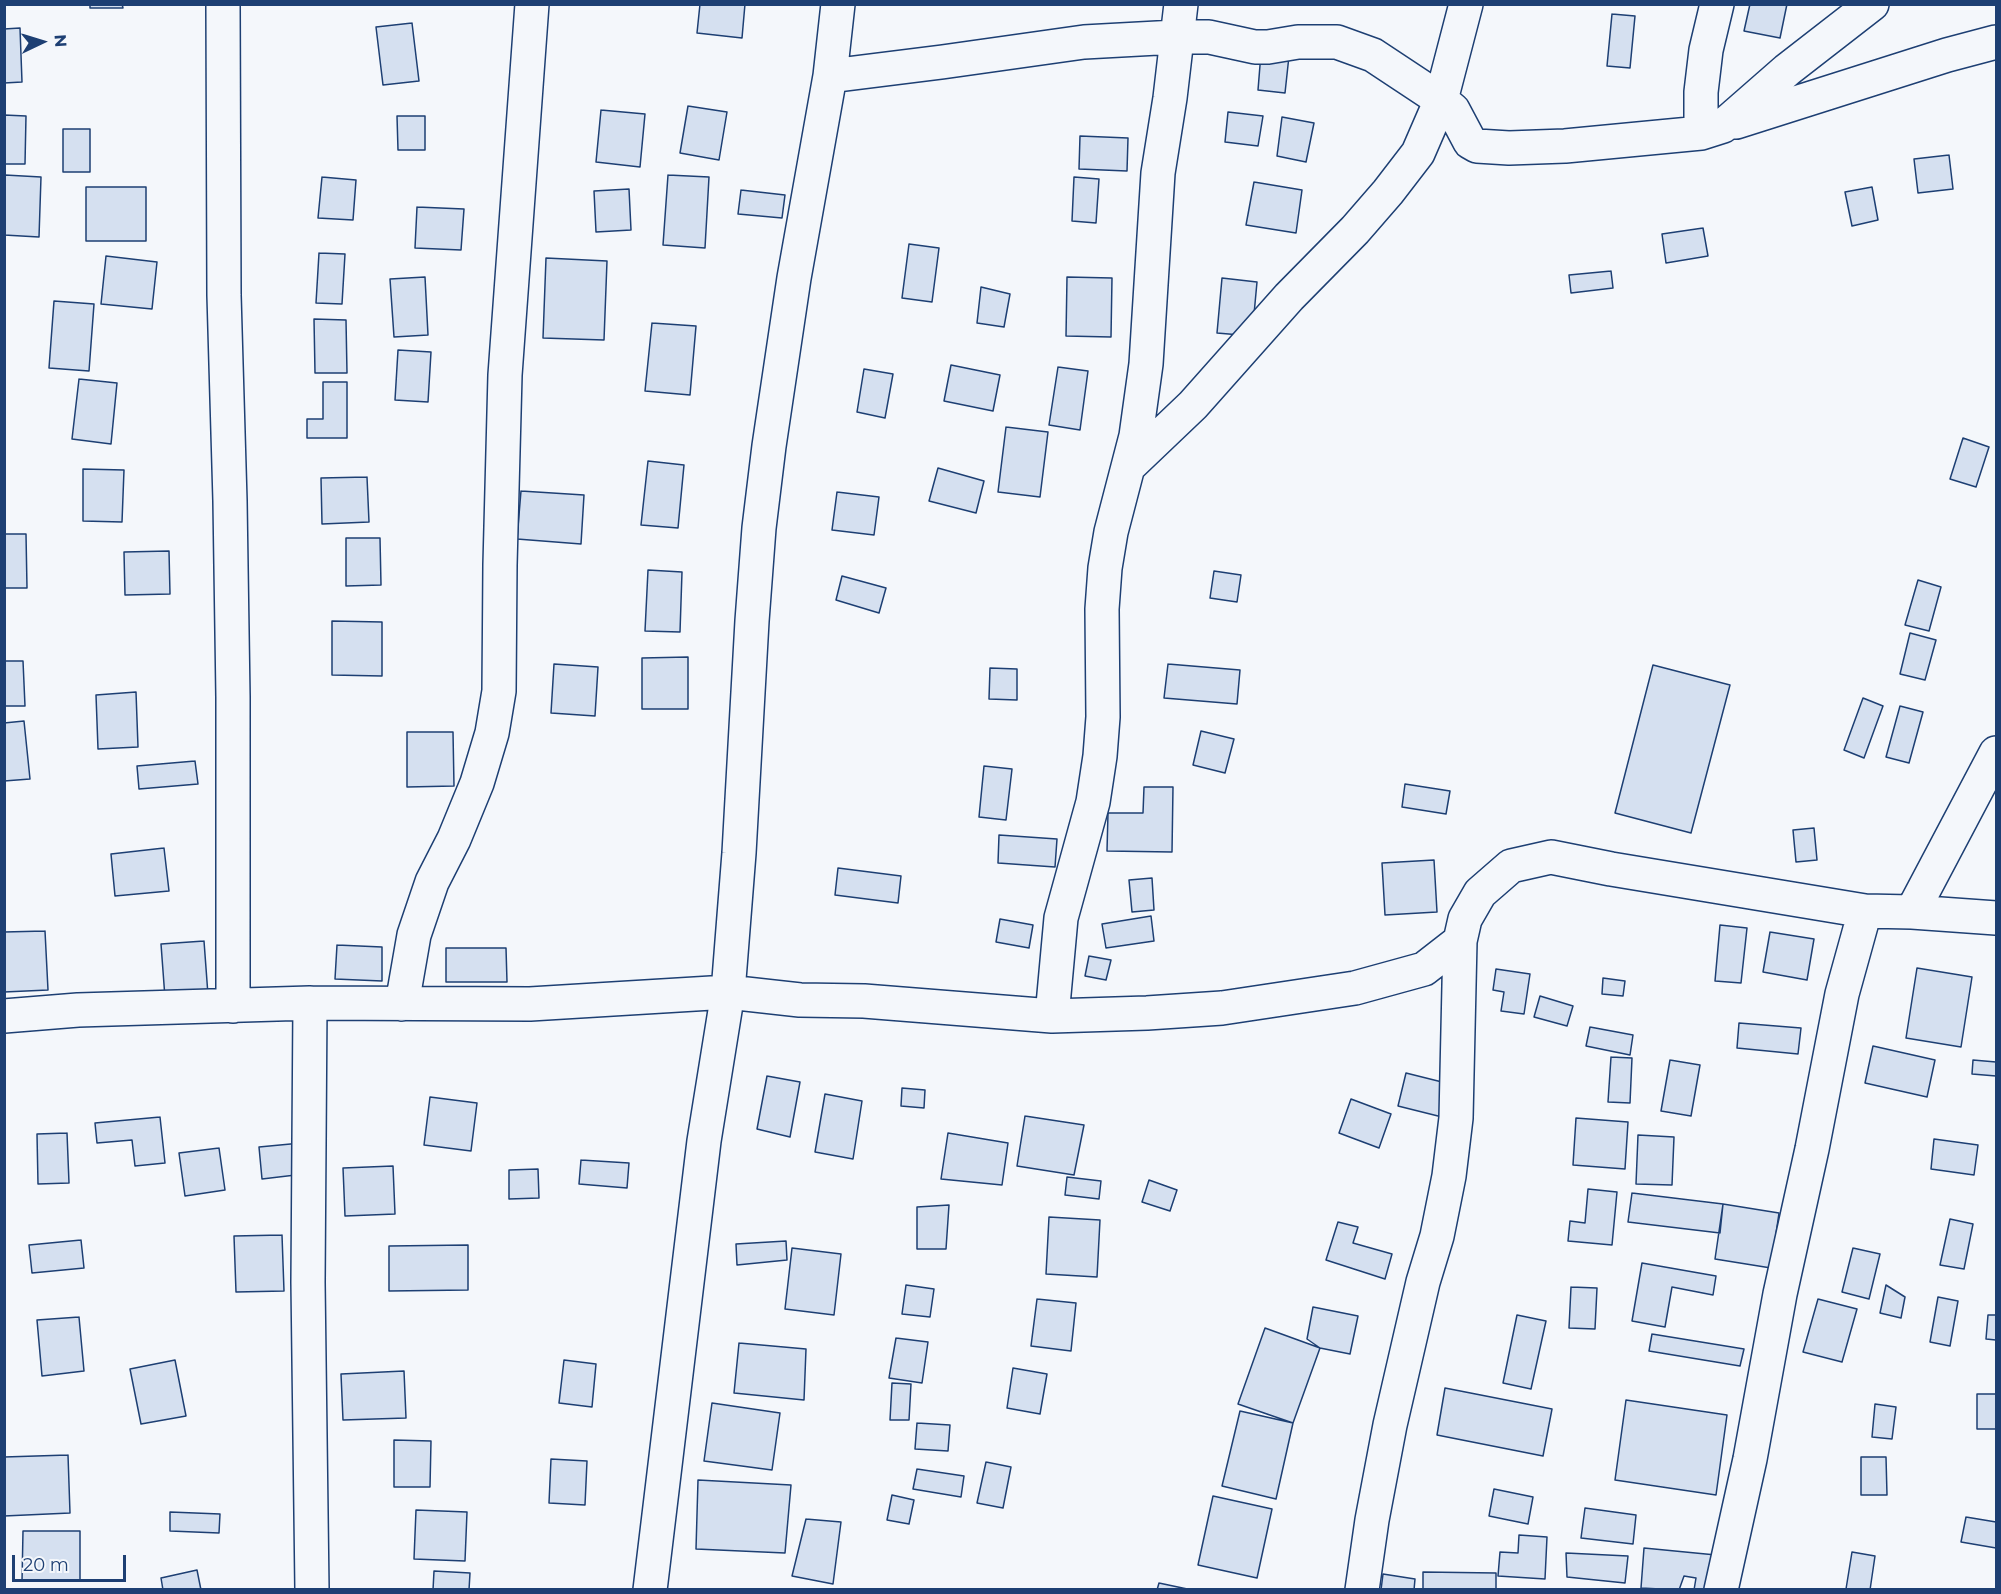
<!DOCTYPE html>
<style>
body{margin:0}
#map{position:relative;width:2001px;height:1594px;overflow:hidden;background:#f4f7fb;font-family:Montserrat,sans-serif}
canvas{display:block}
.frame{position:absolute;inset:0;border:6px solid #1d3f73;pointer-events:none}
.north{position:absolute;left:12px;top:12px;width:60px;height:60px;-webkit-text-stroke:4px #f4f7fb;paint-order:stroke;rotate:86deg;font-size:16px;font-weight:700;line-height:24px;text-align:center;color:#1d3f73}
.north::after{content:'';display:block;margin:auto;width:21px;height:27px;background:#1d3f73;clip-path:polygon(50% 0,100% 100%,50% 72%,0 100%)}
.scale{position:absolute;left:12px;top:1555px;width:114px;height:27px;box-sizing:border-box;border:3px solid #1d3f73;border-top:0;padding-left:8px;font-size:18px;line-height:21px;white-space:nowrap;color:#1d3f73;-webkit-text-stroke:4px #f4f7fb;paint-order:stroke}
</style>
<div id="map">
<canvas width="2001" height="1594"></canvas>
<div class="frame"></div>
<div class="north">N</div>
<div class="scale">20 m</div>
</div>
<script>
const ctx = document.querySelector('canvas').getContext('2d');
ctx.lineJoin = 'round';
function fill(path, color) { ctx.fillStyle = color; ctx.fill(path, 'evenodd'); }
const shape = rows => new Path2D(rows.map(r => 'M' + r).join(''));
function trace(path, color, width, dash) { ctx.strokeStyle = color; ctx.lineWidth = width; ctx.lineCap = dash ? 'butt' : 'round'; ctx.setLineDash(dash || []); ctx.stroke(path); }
const building = shape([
 [90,4,122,4,123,8,90,8,90,4],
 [700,4,745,4,742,38,697,33,700,4],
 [1750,4,1787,4,1780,38,1744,31,1750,4],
 [1612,14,1635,16,1630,68,1607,66,1612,14],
 [412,23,419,81,383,85,376,27,412,23],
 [20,28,22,82,4,83,4,29,20,28],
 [1261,53,1289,56,1285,93,1258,90,1261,53],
 [688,106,727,112,719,160,680,153,688,106],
 [601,110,645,114,640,167,596,162,601,110],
 [1228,112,1263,116,1258,146,1225,142,1228,112],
 [4,115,26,116,25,164,4,164,4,115],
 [397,116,425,116,425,150,398,150,397,116],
 [1282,117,1314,123,1306,162,1277,156,1282,117],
 [63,129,90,129,90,172,63,172,63,129],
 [1080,136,1128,138,1127,171,1079,169,1080,136],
 [1949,155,1953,189,1918,193,1914,159,1949,155],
 [5,175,41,177,39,237,4,235,5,175],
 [668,175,709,177,705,248,663,245,668,175],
 [322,177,356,180,353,220,318,218,322,177],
 [1074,177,1099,179,1096,223,1072,221,1074,177],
 [1254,182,1302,190,1296,233,1246,225,1254,182],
 [86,187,146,187,146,241,86,241,86,187],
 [1872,187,1878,220,1852,226,1845,192,1872,187],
 [629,189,631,230,596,232,594,191,629,189],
 [741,190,785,195,782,218,738,214,741,190],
 [417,207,464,209,461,250,415,248,417,207],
 [1703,228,1708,256,1666,263,1662,234,1703,228],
 [909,244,939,248,932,302,902,298,909,244],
 [319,253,345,254,342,304,316,303,319,253],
 [106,256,157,262,152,309,101,304,106,256],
 [546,258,607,261,604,340,543,338,546,258],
 [1611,271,1613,288,1571,293,1569,275,1611,271],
 [425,277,428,335,394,337,390,279,425,277],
 [1067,277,1112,278,1111,337,1066,336,1067,277],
 [1222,278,1257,282,1252,336,1217,333,1222,278],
 [981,287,1010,294,1004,327,977,323,981,287],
 [54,301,94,304,89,371,49,368,54,301],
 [314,319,346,320,347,373,315,373,314,319],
 [652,323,696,326,690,395,645,391,652,323],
 [398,350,431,352,428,402,395,400,398,350],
 [951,365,1000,375,993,411,944,401,951,365],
 [1058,367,1088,371,1080,430,1049,425,1058,367],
 [864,369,893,374,885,418,857,412,864,369],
 [79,379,117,383,111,444,72,439,79,379],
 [323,382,347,382,347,438,307,438,307,419,323,419,323,382],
 [1006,427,1048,432,1040,497,998,492,1006,427],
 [1963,438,1989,447,1976,487,1950,479,1963,438],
 [648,461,684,465,678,528,641,525,648,461],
 [938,468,984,481,976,513,929,501,938,468],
 [83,469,124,470,122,522,83,521,83,469],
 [367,477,369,522,322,524,321,478,367,477],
 [521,491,584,495,581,544,517,539,521,491],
 [837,492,879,497,874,535,832,530,837,492],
 [4,534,26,534,27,588,4,588,4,534],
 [346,538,380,538,381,585,346,586,346,538],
 [169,551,170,594,125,595,124,552,169,551],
 [648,570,682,572,680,632,645,631,648,570],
 [1214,571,1241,575,1237,602,1210,598,1214,571],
 [842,576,886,588,879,613,836,600,842,576],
 [1918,580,1941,587,1929,631,1905,625,1918,580],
 [332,621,382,622,382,676,332,675,332,621],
 [1910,633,1936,640,1925,680,1900,674,1910,633],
 [688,657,688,709,642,709,642,658,688,657],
 [4,661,23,661,25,706,4,706,4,661],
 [554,664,598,667,595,716,551,713,554,664],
 [1168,664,1240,670,1237,704,1164,698,1168,664],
 [1653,665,1730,685,1691,833,1615,813,1653,665],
 [990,668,1017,669,1017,700,989,699,990,668],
 [136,692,138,747,98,749,96,695,136,692],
 [1863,698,1883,706,1864,758,1844,750,1863,698],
 [1900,706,1923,712,1909,763,1886,757,1900,706],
 [24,721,30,779,4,781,4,723,24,721],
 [1201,731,1234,739,1225,773,1193,765,1201,731],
 [407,732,453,732,454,786,407,787,407,732],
 [195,761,198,784,139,789,137,766,195,761],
 [984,766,1012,769,1006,820,979,817,984,766],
 [1405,784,1450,791,1446,814,1402,807,1405,784],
 [1144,787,1173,787,1172,852,1107,851,1108,813,1143,813,1144,787],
 [1814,828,1817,860,1796,862,1793,830,1814,828],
 [999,835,1057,839,1055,867,998,863,999,835],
 [164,848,169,891,115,896,111,854,164,848],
 [1434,860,1437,912,1385,915,1382,863,1434,860],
 [838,868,901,876,898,903,835,895,838,868],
 [1152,878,1154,910,1132,912,1129,880,1152,878],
 [1151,916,1154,941,1106,948,1102,924,1151,916],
 [1000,919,1033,925,1029,948,996,942,1000,919],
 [1720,925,1747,928,1741,983,1715,981,1720,925],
 [45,931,48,990,4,992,4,932,45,931],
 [1770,932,1814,939,1807,980,1763,972,1770,932],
 [204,941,208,995,165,998,161,944,204,941],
 [337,945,382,947,382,981,335,979,337,945],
 [446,948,506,948,507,982,446,982,446,948],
 [1089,956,1111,960,1106,980,1085,976,1089,956],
 [1917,968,1972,977,1961,1047,1906,1038,1917,968],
 [1496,969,1530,974,1524,1014,1501,1011,1504,992,1493,990,1496,969],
 [1603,978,1625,981,1623,996,1602,994,1603,978],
 [1540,996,1573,1006,1567,1026,1534,1017,1540,996],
 [1739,1023,1801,1028,1798,1054,1737,1048,1739,1023],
 [1590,1027,1633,1035,1630,1055,1586,1046,1590,1027],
 [1873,1046,1935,1060,1927,1097,1865,1083,1873,1046],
 [1611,1057,1632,1058,1630,1103,1608,1102,1611,1057],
 [1670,1060,1700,1065,1691,1116,1661,1111,1670,1060],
 [1973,1060,1996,1062,1996,1076,1972,1074,1973,1060],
 [1406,1073,1454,1085,1446,1118,1398,1106,1406,1073],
 [767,1076,800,1082,790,1137,757,1129,767,1076],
 [902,1088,925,1090,924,1108,901,1106,902,1088],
 [825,1094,862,1101,853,1159,815,1152,825,1094],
 [430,1097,477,1103,471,1151,424,1145,430,1097],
 [1351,1099,1391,1114,1379,1148,1339,1133,1351,1099],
 [1025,1116,1084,1125,1074,1175,1017,1166,1025,1116],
 [160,1117,165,1163,135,1166,132,1140,97,1143,95,1123,160,1117],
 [1576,1118,1628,1122,1625,1169,1573,1165,1576,1118],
 [67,1133,69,1183,38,1184,37,1134,67,1133],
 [948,1133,1008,1143,1002,1185,941,1179,948,1133],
 [1638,1135,1674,1137,1672,1185,1636,1184,1638,1135],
 [1934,1139,1978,1145,1974,1175,1931,1169,1934,1139],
 [301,1143,304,1174,262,1179,259,1147,301,1143],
 [219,1148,225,1190,185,1196,179,1153,219,1148],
 [581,1160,629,1163,627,1188,579,1184,581,1160],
 [393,1166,395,1214,345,1216,343,1168,393,1166],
 [538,1169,539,1198,509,1199,509,1170,538,1169],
 [1067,1177,1101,1181,1099,1199,1065,1195,1067,1177],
 [1149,1180,1177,1190,1170,1211,1142,1202,1149,1180],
 [1588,1189,1617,1192,1612,1245,1568,1241,1570,1221,1585,1223,1588,1189],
 [1632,1193,1723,1204,1720,1233,1628,1222,1632,1193],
 [1723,1204,1779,1213,1771,1268,1715,1259,1723,1204],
 [949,1205,946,1249,917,1249,917,1207,949,1205],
 [1049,1217,1100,1220,1097,1277,1046,1274,1049,1217],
 [1950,1219,1973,1224,1964,1269,1940,1265,1950,1219],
 [1338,1222,1358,1227,1353,1243,1392,1254,1385,1279,1326,1260,1338,1222],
 [282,1235,284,1291,236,1292,234,1236,282,1235],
 [81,1240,84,1268,32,1273,29,1245,81,1240],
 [786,1241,787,1260,737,1265,736,1244,786,1241],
 [468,1245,468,1290,389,1291,389,1246,468,1245],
 [792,1248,841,1254,834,1315,785,1309,792,1248],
 [1853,1248,1880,1254,1869,1299,1842,1292,1853,1248],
 [1642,1263,1716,1276,1713,1295,1672,1287,1665,1327,1632,1321,1642,1263],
 [906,1285,934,1289,930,1317,902,1314,906,1285],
 [1886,1285,1905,1297,1901,1318,1880,1313,1886,1285],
 [1571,1287,1597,1288,1595,1329,1569,1328,1571,1287],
 [1938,1297,1958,1301,1950,1346,1930,1342,1938,1297],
 [1037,1299,1076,1303,1071,1351,1031,1346,1037,1299],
 [1818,1299,1857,1309,1842,1362,1803,1352,1818,1299],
 [1313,1307,1358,1316,1350,1354,1320,1348,1307,1339,1313,1307],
 [1517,1315,1546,1321,1531,1389,1503,1383,1517,1315],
 [1988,1315,1996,1315,1996,1340,1986,1339,1988,1315],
 [79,1317,84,1371,42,1376,37,1320,79,1317],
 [1265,1328,1320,1348,1293,1423,1238,1404,1265,1328],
 [1652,1334,1744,1349,1740,1366,1649,1351,1652,1334],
 [896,1338,928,1342,922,1383,889,1378,896,1338],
 [739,1343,806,1349,804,1400,734,1393,739,1343],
 [175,1360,186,1416,141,1424,130,1369,175,1360],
 [564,1360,596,1364,592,1407,559,1403,564,1360],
 [1013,1368,1047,1374,1040,1414,1007,1408,1013,1368],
 [404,1371,406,1418,343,1420,341,1374,404,1371],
 [892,1383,911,1384,909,1420,890,1420,892,1383],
 [1445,1388,1552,1409,1543,1456,1437,1435,1445,1388],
 [1977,1394,1996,1394,1996,1429,1977,1429,1977,1394],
 [1626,1400,1727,1415,1716,1495,1615,1480,1626,1400],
 [712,1403,780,1413,772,1470,704,1461,712,1403],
 [1875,1404,1896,1407,1892,1439,1872,1437,1875,1404],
 [1240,1411,1293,1423,1276,1499,1222,1486,1240,1411],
 [917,1423,950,1425,948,1451,915,1449,917,1423],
 [394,1440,431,1441,430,1487,394,1487,394,1440],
 [68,1455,70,1513,4,1516,4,1457,68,1455],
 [1861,1457,1886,1457,1887,1495,1861,1495,1861,1457],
 [551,1459,587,1461,585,1505,549,1503,551,1459],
 [986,1462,1011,1467,1003,1508,977,1503,986,1462],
 [917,1469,964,1476,961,1497,913,1489,917,1469],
 [698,1480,791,1485,785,1553,696,1549,698,1480],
 [1494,1489,1533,1497,1528,1524,1489,1516,1494,1489],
 [892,1495,914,1500,909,1524,887,1520,892,1495],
 [1213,1496,1272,1509,1257,1578,1198,1565,1213,1496],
 [1585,1508,1636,1515,1633,1544,1581,1538,1585,1508],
 [416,1510,467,1512,465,1561,414,1559,416,1510],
 [170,1512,220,1514,219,1533,170,1531,170,1512],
 [1966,1517,1996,1522,1996,1548,1961,1542,1966,1517],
 [806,1519,841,1522,833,1584,792,1576,806,1519],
 [23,1531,80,1531,80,1581,22,1581,23,1531],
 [1519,1535,1547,1537,1545,1579,1498,1576,1500,1552,1518,1553,1519,1535],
 [1644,1548,1716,1555,1712,1590,1694,1590,1696,1578,1684,1576,1679,1590,1641,1588,1644,1548],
 [1852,1552,1875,1556,1870,1590,1846,1589,1852,1552],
 [1566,1553,1628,1556,1625,1583,1567,1577,1566,1553],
 [197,1570,201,1590,163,1590,161,1578,197,1570],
 [434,1571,470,1573,469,1590,433,1590,434,1571],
 [1423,1572,1496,1573,1496,1590,1423,1590,1423,1572],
 [1383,1574,1415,1579,1414,1590,1381,1590,1383,1574],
 [1159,1583,1192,1590,1157,1590,1159,1583]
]);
fill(building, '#d5e0f0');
trace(building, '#1d3f73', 1.5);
const minor = shape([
 [223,4,224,295,230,501,233,697,233,1006],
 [830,76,942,62,1084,42,1176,37,1209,37,1255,47,1268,47,1298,42,1337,42,1373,55,1441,100,1453,110,1470,142,1477,146,1509,148,1565,146,1701,133,1723,126,1787,70,1872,4],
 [1736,122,1947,55,1996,42],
 [1701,133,1701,92,1706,50,1717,4],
 [1129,466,1193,405,1289,297,1355,230,1388,192,1418,153,1441,100,1466,4],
 [1912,912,1996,753],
 [310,1003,308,1282,312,1590],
 [402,1004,414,935,432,882,454,839,477,783,492,733,499,691,500,565,505,375,532,4],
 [4,1016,78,1010,310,1003,530,1004,728,992,800,1000,864,1001,1052,1016,1147,1013,1222,1008,1355,988,1424,969,1460,941,1465,919,1480,893,1511,866,1551,857,1611,869,1865,911,1912,912,1996,918],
 [1052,1016,1061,918,1093,802,1100,756,1103,717,1102,609,1105,568,1111,532,1136,436,1146,364,1158,173,1170,98,1181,4],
 [650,1590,704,1141,728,992,739,853,752,621,759,528,769,446,794,278,830,76,838,4],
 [1362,1590,1372,1520,1390,1425,1423,1282,1437,1236,1449,1176,1456,1118,1460,941],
 [1721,1590,1750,1459,1780,1294,1812,1149,1842,994,1865,911]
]);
trace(minor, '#1d3f73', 36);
trace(minor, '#f4f7fb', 33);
</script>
